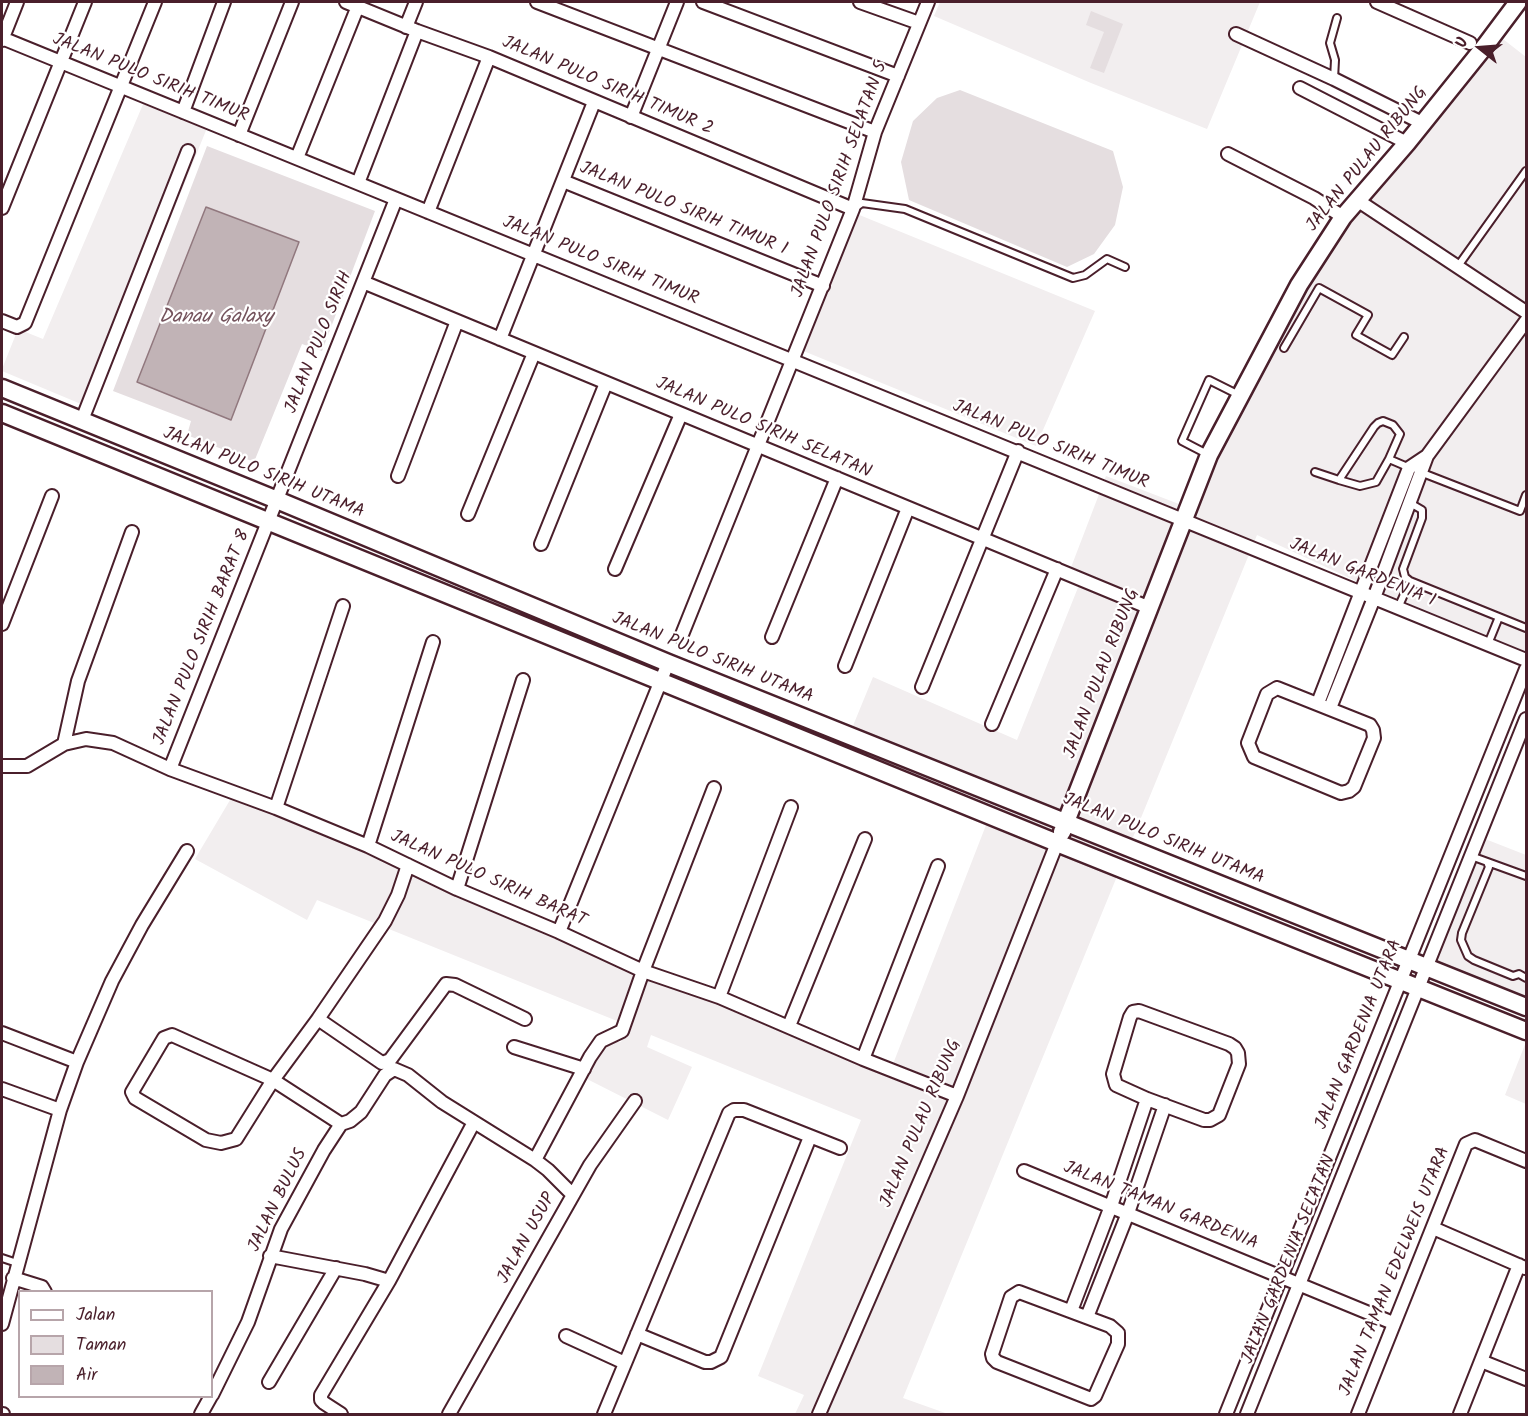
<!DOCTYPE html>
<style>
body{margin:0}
#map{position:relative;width:1528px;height:1416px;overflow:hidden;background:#fff;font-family:Kalam,sans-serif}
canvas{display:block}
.frame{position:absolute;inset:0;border:3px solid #4a1f2b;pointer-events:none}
.legend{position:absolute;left:18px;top:1290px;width:195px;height:108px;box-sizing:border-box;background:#fff;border:2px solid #b7a5aa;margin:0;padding:8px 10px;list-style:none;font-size:18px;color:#4a1f2b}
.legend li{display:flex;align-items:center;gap:12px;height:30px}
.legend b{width:30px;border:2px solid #b7a5aa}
.north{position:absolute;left:1450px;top:18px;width:60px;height:60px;-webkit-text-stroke:4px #fff;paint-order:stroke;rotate:287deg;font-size:16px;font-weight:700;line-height:24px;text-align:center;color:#4a1f2b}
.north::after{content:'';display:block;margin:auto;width:21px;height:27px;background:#4a1f2b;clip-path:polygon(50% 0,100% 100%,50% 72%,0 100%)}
</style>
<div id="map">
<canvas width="1528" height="1416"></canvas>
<div class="frame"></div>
<ul class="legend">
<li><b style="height:8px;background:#fff"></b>Jalan</li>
<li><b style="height:16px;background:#e5dee0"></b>Taman</li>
<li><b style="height:16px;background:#c1b3b6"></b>Air</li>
</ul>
<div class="north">U</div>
</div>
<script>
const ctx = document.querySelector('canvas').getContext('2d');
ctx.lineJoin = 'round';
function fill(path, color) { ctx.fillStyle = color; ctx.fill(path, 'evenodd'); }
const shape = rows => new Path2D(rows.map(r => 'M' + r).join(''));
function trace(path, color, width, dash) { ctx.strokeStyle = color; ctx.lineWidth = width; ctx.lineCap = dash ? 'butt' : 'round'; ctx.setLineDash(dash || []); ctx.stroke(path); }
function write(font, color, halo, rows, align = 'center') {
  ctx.font = font + ' Kalam,sans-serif'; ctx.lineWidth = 4.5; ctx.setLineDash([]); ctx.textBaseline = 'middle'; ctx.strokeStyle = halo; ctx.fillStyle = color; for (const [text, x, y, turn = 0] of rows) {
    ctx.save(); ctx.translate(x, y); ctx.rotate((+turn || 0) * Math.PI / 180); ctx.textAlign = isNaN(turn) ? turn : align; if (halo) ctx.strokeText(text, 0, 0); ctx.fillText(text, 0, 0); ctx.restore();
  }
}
fill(shape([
 [940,2,1260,2,1207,129,1091,83,934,16],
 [1494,32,1526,57,1526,660,1257,535,903,1398,948,1414,795,1414,804,1395,758,1376,861,1120,651,1035,647,1047,692,1067,668,1120,585,1078,601,1048,612,1042,621,1042,627,1025,317,900,307,920,195,859,233,795,643,971,893,1064,988,820,841,755,873,677,1017,740,1083,575,1070,570,1106,476,1179,504,1209,455,1301,273,1400,137],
 [144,102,207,128,93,409,2,371,2,369,18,329,43,339],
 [857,214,1095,311,1036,446,801,350],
 [1475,835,1526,855,1526,1014,1425,973],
 [1526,1042,1526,1104,1505,1095]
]), '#f2eeef');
fill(shape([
 [1091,11,1123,24,1104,73,1090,68,1104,32,1086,25],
 [960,90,1113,151,1123,187,1115,225,1094,254,1067,267,909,200,901,162,913,121,937,98],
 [207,146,375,211,322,351,302,344,254,462,187,435,191,421,113,391]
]), '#e5dee0');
const water = shape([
 [206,207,299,242,231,420,137,382,206,207]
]);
fill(water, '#c1b3b6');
trace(water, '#91787e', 1.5);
const service = shape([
 [1334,79,1335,60,1330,43,1337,18],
 [855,208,862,203,905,209,1073,278,1085,275,1107,259,1125,267],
 [1458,266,1526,171],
 [1284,348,1319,288,1368,315,1356,335,1392,355,1404,337],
 [1209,455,1182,441,1209,380,1239,395],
 [1315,472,1339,480,1374,427,1378,423,1383,421,1393,425,1400,434,1389,459,1410,468],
 [1420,472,1520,511,1526,495],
 [1339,480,1360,486,1376,482,1389,459],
 [1410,503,1422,510,1422,518,1403,569,1405,577,1410,581,1526,628],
 [1398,608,1410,581],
 [1488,644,1499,617],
 [1471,856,1526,876],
 [1487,862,1489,867,1462,933,1461,940,1468,956,1474,960,1513,976,1519,974,1526,978],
 [2,1258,17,1263]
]);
const minor = shape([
 [346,2,417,31,489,57,853,209],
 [537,2,875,132],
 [703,2,898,76],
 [860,2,919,23],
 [1377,2,1470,43],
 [406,27,416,2],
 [1236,34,1334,79,1422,123],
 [2,38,1526,660],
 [2,40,17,2],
 [1300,88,1407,143],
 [183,112,224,2],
 [631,117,677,2],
 [239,135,292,2],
 [1228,154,1314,198,1343,217],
 [297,158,358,6],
 [563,181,823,286],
 [358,183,417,31],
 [1357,200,1526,312],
 [2,208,85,2],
 [428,212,489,57],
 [363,282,1150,608],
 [2,321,17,327,25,323,155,2],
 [500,339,594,102],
 [82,420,188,151],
 [1427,456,1526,321],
 [398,476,457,321],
 [468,514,534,353],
 [541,544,606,383],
 [615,569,681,414],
 [2,624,52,496],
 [681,637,853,209,875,132,928,2],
 [772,637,837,478],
 [845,666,908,508],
 [922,687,1018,451],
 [1277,688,1370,725,1373,730,1374,738,1354,787,1349,791,1341,793,1254,757,1248,743,1267,694,1277,688],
 [1318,703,1409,468,1427,456,1374,598,1330,708],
 [992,724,1057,569],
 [64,744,78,681,132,532],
 [2,766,27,766,64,744,86,739,113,743,170,769,276,808,368,846,457,889,559,932,643,971,719,997,863,1059,957,1096],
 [170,769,396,199],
 [276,808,343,606],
 [368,846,433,642],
 [457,889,523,680],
 [559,932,668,663],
 [719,997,791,807],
 [1139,1011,1229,1044,1235,1048,1238,1053,1239,1064,1219,1115,1210,1120,1204,1120,1147,1099,1116,1085,1113,1074,1130,1017,1133,1012,1139,1011],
 [318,1019,382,1063,390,1060,446,984,455,985,525,1019],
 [789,1026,865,839],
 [2,1033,77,1062],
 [514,1047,584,1069],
 [863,1059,938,866],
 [2,1089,60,1110],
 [341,1124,273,1080,172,1035,164,1038,132,1092,135,1098,206,1140,221,1143,236,1139,273,1080,318,1019,385,921,398,895,408,865],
 [535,1160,590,1057,601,1041,622,1031,643,971,714,788],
 [1024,1171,1393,1323],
 [573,1195,590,1165,635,1101],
 [1433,1228,1525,1268],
 [270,1256,365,1274,389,1281,474,1122],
 [13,1278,42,1287,45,1292],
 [1019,1292,1110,1326,1118,1333,1118,1344,1095,1396,1091,1399,997,1362,993,1358,992,1354,1011,1297,1019,1292],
 [1071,1311,1111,1206,1147,1099],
 [1087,1317,1128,1213,1165,1105],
 [2,1324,60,1110,77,1062,112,981,142,925,187,851],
 [637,1334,705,1362,711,1362,721,1357,810,1137],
 [566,1336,625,1363],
 [1481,1361,1526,1379],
 [269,1382,336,1268],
 [212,1395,248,1322,281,1229,324,1150,341,1124,350,1121,361,1112,385,1075,394,1069,408,1075,442,1102,535,1160,548,1170,573,1195,449,1414],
 [2,1414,3,1414],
 [201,1414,211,1396],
 [341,1414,324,1403,321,1400,321,1395,389,1281],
 [604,1414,729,1113,734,1110,744,1110,840,1148],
 [819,1414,957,1096,1057,843],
 [1226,1414,1526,669],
 [1247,1414,1526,719],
 [1358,1414,1466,1144,1475,1140,1526,1161],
 [1460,1414,1519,1265]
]);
const secondary = shape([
 [2,388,277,500,668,663,1526,1007],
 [2,413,1057,843,1526,1031],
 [1062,832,1209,455,1299,285,1343,217,1407,143,1485,46,1518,2]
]);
trace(service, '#4a1f2b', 10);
trace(minor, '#4a1f2b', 16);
trace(secondary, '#4a1f2b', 21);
trace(service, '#fff', 6);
trace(minor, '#fff', 12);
trace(secondary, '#fff', 16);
write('18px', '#4a1f2b', '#fff', [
 ["JALAN PULO SIRIH TIMUR",150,79,22],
 ["JALAN PULO SIRIH TIMUR 2",607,87,23],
 ["JALAN PULAU RIBUNG",1368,160,-51],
 ["JALAN PULO SIRIH SELATAN 5",841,180,-70],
 ["JALAN PULO SIRIH TIMUR 1",683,210,22],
 ["JALAN PULO SIRIH TIMUR",600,262,22],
 ["JALAN PULO SIRIH",320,343,-68],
 ["JALAN PULO SIRIH SELATAN",763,429,23],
 ["JALAN PULO SIRIH TIMUR",1050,446,22],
 ["JALAN PULO SIRIH UTAMA",263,474,22],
 ["JALAN GARDENIA 1",1362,574,22],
 ["JALAN PULO SIRIH BARAT 8",203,638,-68],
 ["JALAN PULO SIRIH UTAMA",712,659,22],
 ["JALAN PULAU RIBUNG",1103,674,-69],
 ["JALAN PULO SIRIH UTAMA",1163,840,22],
 ["JALAN PULO SIRIH BARAT",488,880,24],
 ["JALAN GARDENIA UTARA",1360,1035,-68],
 ["JALAN PULAU RIBUNG",922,1124,-67],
 ["JALAN BULUS",279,1201,-64],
 ["JALAN TAMAN GARDENIA",1160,1207,22],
 ["JALAN USUP",528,1239,-61],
 ["JALAN GARDENIA SELATAN",1290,1260,-68],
 ["JALAN TAMAN EDELWEIS UTARA",1396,1272,-68]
]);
write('italic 20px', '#74535c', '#fff', [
 ["Danau Galaxy",216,319]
]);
</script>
